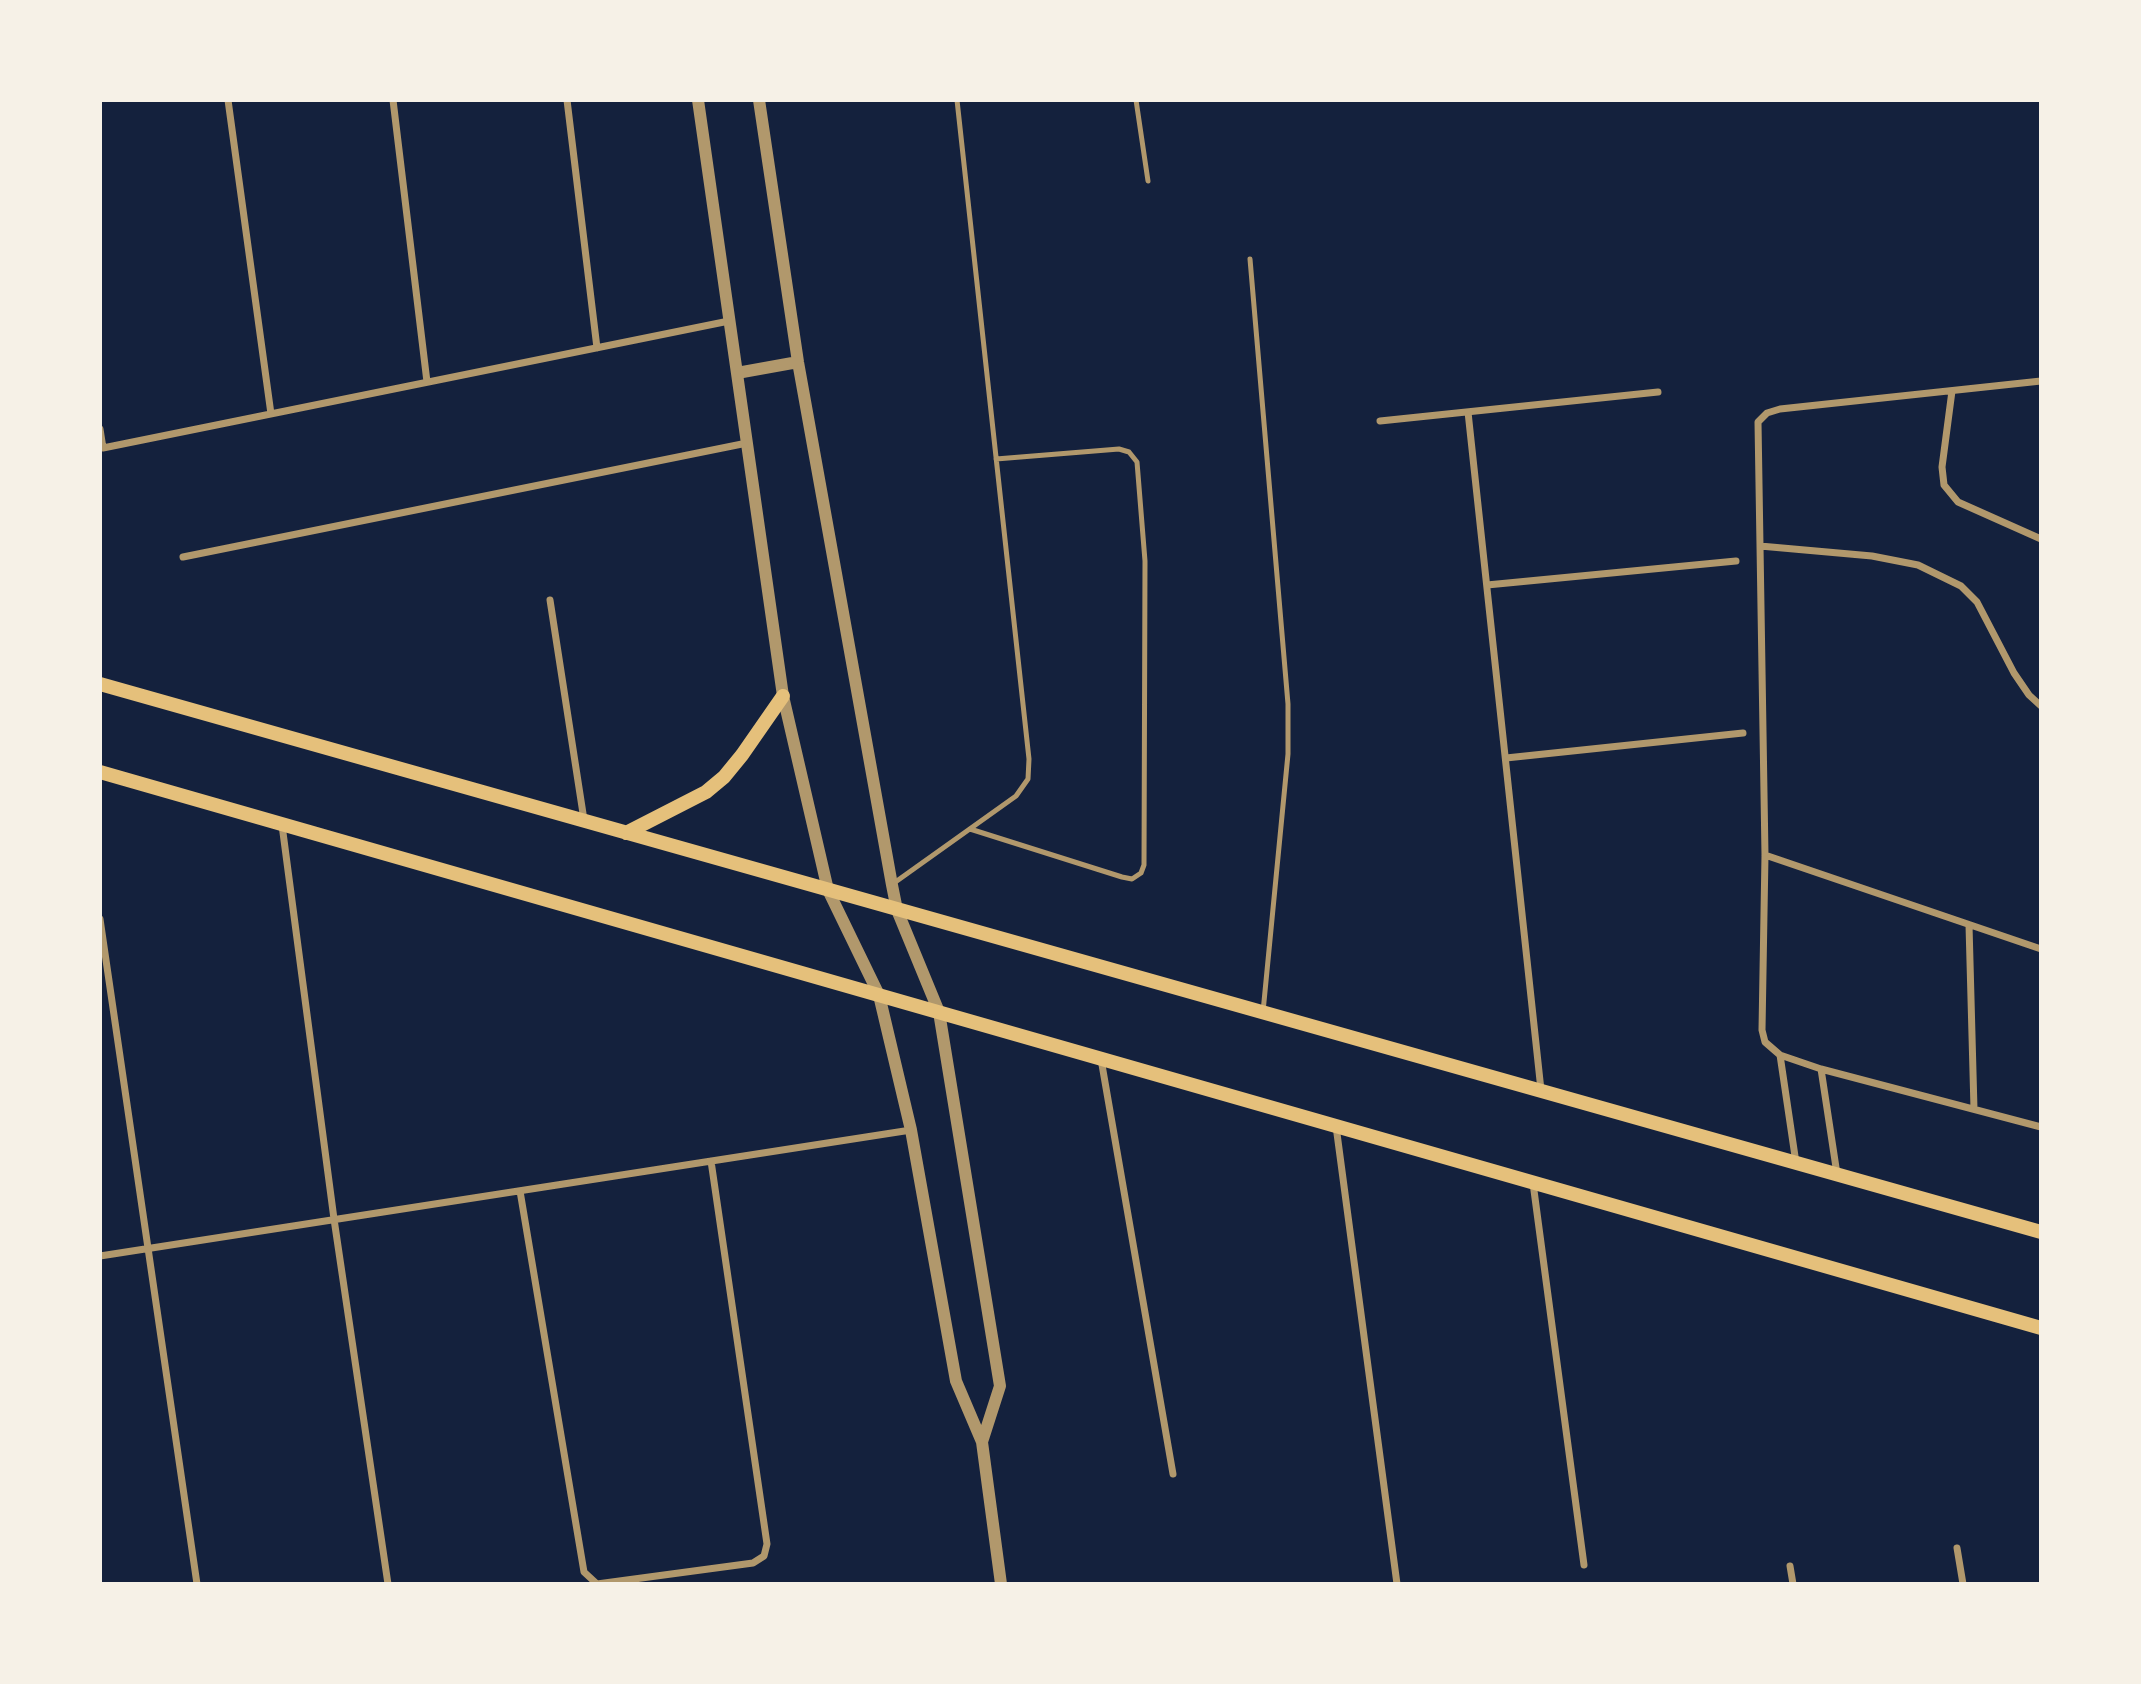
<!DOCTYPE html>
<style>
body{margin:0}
#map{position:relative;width:2141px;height:1684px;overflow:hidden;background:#14213d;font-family:"Noto Sans",sans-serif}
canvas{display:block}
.frame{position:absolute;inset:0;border:102px solid #f6f1e7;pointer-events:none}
</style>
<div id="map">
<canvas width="2141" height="1684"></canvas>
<div class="frame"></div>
</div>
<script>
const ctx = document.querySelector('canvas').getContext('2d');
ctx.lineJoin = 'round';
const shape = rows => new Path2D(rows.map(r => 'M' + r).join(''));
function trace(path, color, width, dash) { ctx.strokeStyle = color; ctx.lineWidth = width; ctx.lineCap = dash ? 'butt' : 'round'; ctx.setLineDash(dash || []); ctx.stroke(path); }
trace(shape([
 [1136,100,1148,181],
 [1250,259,1288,704,1288,754,1263,1012],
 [970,829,1122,877,1132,879,1141,873,1144,865,1145,561,1137,462,1129,452,1119,449,996,459],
 [894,883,1016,796,1028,779,1029,759,957,100]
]), '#b1986c', 5);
trace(shape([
 [228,100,271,414],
 [393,100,427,382],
 [567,100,597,348],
 [2041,381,1780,409,1767,413,1758,422,1765,855,1762,1030,1765,1042,1780,1055,1821,1069,2041,1127],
 [1952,391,1942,467,1944,485,1958,502,2041,539],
 [1468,412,1541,1090],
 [1380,421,1658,392],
 [100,429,103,448,729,321],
 [1760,546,1872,556,1918,565,1961,586,1977,602,2014,673,2029,695,2041,706],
 [183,557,747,443],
 [1487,585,1736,561],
 [550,600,584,820],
 [1506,758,1743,733],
 [282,825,334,1219,388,1584],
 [1765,855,2041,949],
 [100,919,197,1584],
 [1969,925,1974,1109],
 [1780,1055,1796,1163],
 [1101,1059,1173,1474],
 [1821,1069,1837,1174],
 [1336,1126,1397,1584],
 [1533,1183,1584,1565],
 [520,1191,584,1572,597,1584,753,1563,764,1556,767,1544,711,1161],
 [100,1256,911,1130],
 [1957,1548,1963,1584],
 [1790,1566,1793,1584]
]), '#b1986c', 7);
trace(shape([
 [698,100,783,696,828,890,879,995,911,1130,956,1381,982,1442,1001,1584],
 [759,100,798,362,892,885,897,910,939,1012,1000,1386,982,1442],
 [737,373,798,362]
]), '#b1986c', 12);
trace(shape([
 [100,684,2041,1232],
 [100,772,2041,1328],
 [626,833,706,792,724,777,742,755,783,696]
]), '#e5c07b', 14);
</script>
